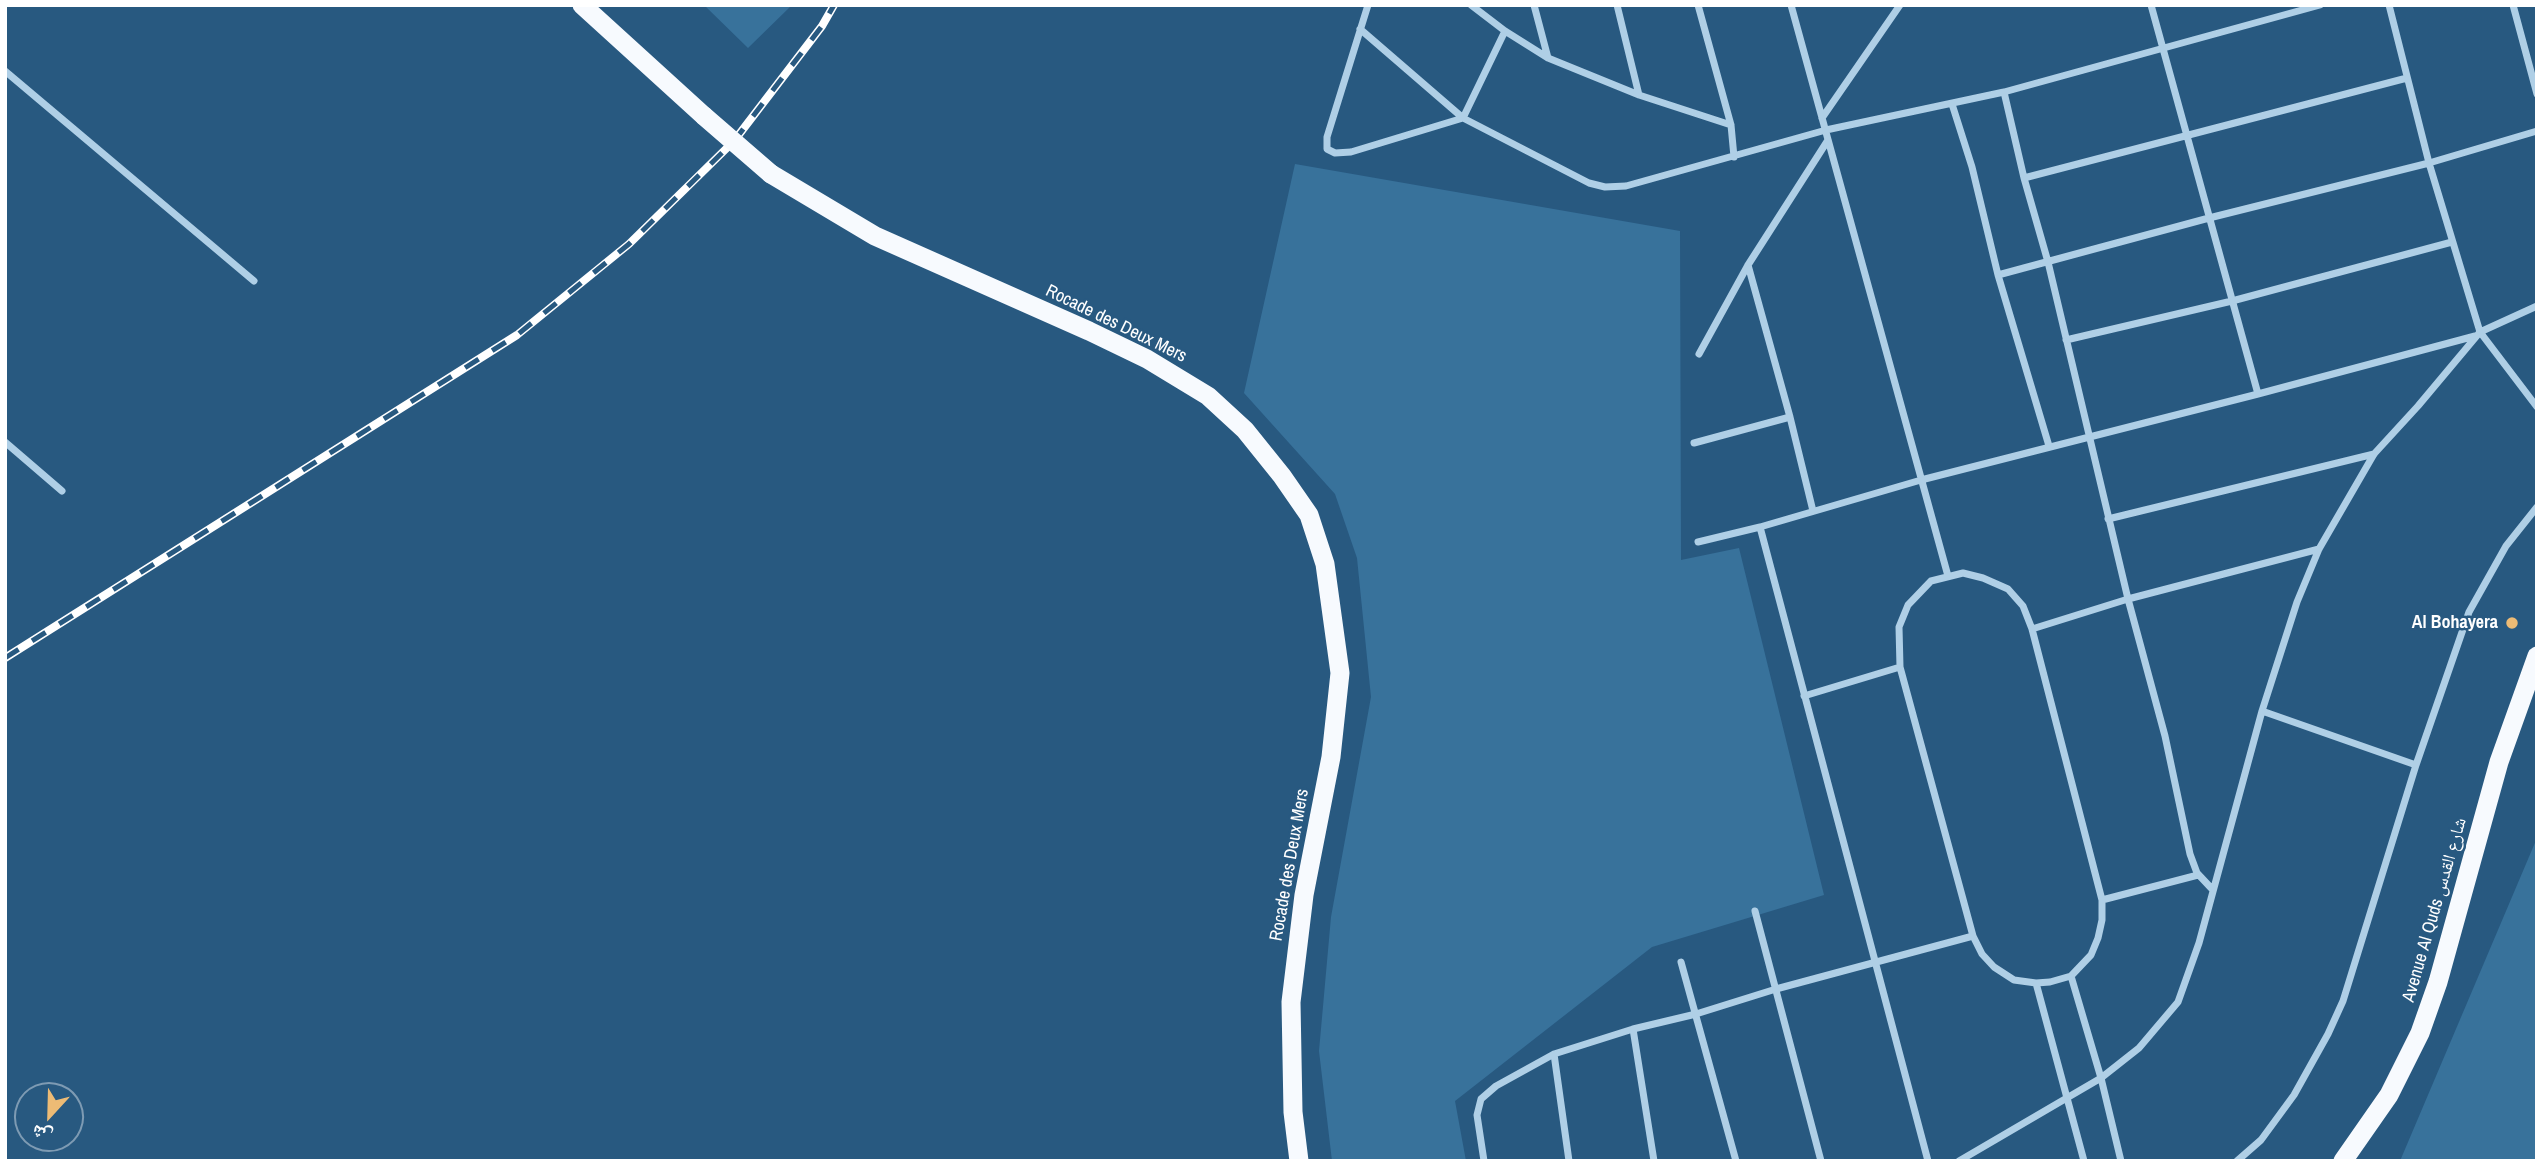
<!DOCTYPE html>
<meta charset="utf-8">
<style>
body{margin:0}
#map{position:relative;width:2542px;height:1166px;overflow:hidden;background:#285980;font-family:"Archivo Narrow","Noto Naskh Arabic",sans-serif}
canvas{display:block}
.frame{position:absolute;inset:0;border:7px solid #fff;pointer-events:none}
.north{position:absolute;left:14px;top:1082px;width:70px;height:70px;box-sizing:border-box;background:#285980;border:2px solid #7e9bb3;border-radius:50%;rotate:202deg;font-size:19px;font-weight:700;line-height:28px;text-align:center;color:#fff}
.north::after{content:'';display:block;margin:auto;width:24px;height:32px;background:#edbb75;clip-path:polygon(50% 0,100% 100%,50% 72%,0 100%)}
</style>
<div id="map">
<canvas width="2542" height="1166"></canvas>
<div class="frame"></div>
<div class="north">ش</div>
</div>
<script>
const ctx = document.querySelector('canvas').getContext('2d');
ctx.lineJoin = 'round';
function fill(path, color) { ctx.fillStyle = color; ctx.fill(path, 'evenodd'); }
const shape = rows => new Path2D(rows.map(r => 'M' + r).join(''));
function trace(path, color, width, dash) { ctx.strokeStyle = color; ctx.lineWidth = width; ctx.lineCap = dash ? 'butt' : 'round'; ctx.setLineDash(dash || []); ctx.stroke(path); }
function write(font, color, halo, rows, align = 'center') {
  ctx.font = font + ' "Archivo Narrow","Noto Naskh Arabic",sans-serif'; ctx.lineWidth = 5; ctx.setLineDash([]); ctx.textBaseline = 'middle'; ctx.strokeStyle = halo; ctx.fillStyle = color; for (const [text, x, y, turn = 0] of rows) {
    ctx.save(); ctx.translate(x, y); ctx.rotate((+turn || 0) * Math.PI / 180); ctx.textAlign = isNaN(turn) ? turn : align; if (halo) ctx.strokeText(text, 0, 0); ctx.fillText(text, 0, 0); ctx.restore();
  }
}
fill(shape([
 [704,5,792,5,748,48],
 [1295,164,1680,231,1681,560,1739,548,1824,895,1652,947,1455,1101,1466,1161,1332,1161,1319,1051,1331,917,1371,697,1357,558,1335,494,1244,393],
 [2537,838,2537,1161,2400,1161]
]), '#38729b');
trace(shape([
 [1368,5,1327,137,1327,149,1335,153,1351,152,1463,118,1505,31],
 [1471,5,1505,31,1548,58,1639,95,1731,125],
 [1534,5,1548,58],
 [1617,5,1639,95],
 [1698,5,1731,125,1734,157],
 [1791,5,1948,576],
 [2151,5,2258,394],
 [2389,5,2429,163,2480,332,2537,407],
 [2513,5,2537,94],
 [1360,29,1463,118,1589,183,1605,187,1626,186,1826,130,2004,92,2320,5],
 [5,71,254,281],
 [2004,92,2024,178,2048,262,2128,599,2165,736,2190,854,2197,873,2213,890],
 [1952,104,1972,167,1998,275,2209,218,2429,163,2537,131],
 [1822,118,1900,5],
 [2024,178,2407,78],
 [1748,265,1790,417,1813,511],
 [1998,275,2049,446],
 [2066,340,2232,301,2452,242],
 [1699,354,1748,265,1828,140],
 [5,442,62,491],
 [1694,443,1790,417],
 [2108,519,2374,454],
 [1760,527,1928,1161],
 [1698,542,1760,527,1921,480,2258,394,2475,336],
 [1963,573,1983,578,2008,589,2023,606,2032,629,2102,900,2102,920,2098,938,2091,955,2071,976,2050,982,2036,983,2014,980,1994,967,1982,954,1973,936,1900,667,1899,627,1908,605,1931,581,1963,573],
 [2032,629,2128,599,2319,549],
 [1804,696,1900,667],
 [2416,765,2262,711,2297,602,2319,549,2374,454,2418,406,2480,332,2537,306],
 [2102,900,2198,875],
 [1755,911,1821,1161],
 [1681,962,1736,1161],
 [2071,976,2101,1078,2121,1161],
 [2036,983,2084,1161],
 [1633,1029,1654,1161],
 [1554,1054,1569,1161],
 [1484,1161,1477,1115,1481,1099,1496,1086,1554,1054,1633,1029,1696,1014,1776,989,1973,936],
 [1959,1161,2101,1078,2139,1048,2178,1002,2199,943,2262,711],
 [2237,1161,2261,1140,2294,1095,2328,1034,2343,1001,2416,765,2469,612,2506,546,2537,507]
]), '#afcfe6', 7);
trace(shape([
 [582,5,704,116],
 [771,174,875,236,1089,331,1147,359,1208,396,1245,430,1282,476,1309,515,1325,564,1340,673,1331,757,1304,895,1291,1002,1293,1112,1299,1161],
 [2343,1161,2389,1095,2420,1033,2438,982,2499,762,2537,656]
]), '#f7fafe', 19);
const rail = shape([
 [5,658,517,335,629,244,734,141,822,26,834,5]
]);
trace(rail, '#fff', 8);
trace(rail, '#285980', 5, [16]);
trace(shape([
 [704,116,771,174]
]), '#f7fafe', 19);
for (const [x, y, r, color] of [
 [2512,623,7,"#edbb75"]
]) { const dot = new Path2D(); dot.arc(x, y, r, 0, 2 * Math.PI); ctx.fillStyle = color; ctx.fill(dot); trace(dot, '#285980', 2.5); }
write('18px', '#fff', '#285980', [
 ["Rocade des Deux Mers",1116,324,26],
 ["Rocade des Deux Mers",1290,865,-80],
 ["Avenue Al Quds شارع القدس",2435,910,-74]
]);
write('bold 18px', '#fff', '#285980', [
 ["Al Bohayera",2498,623]
], 'right');
</script>
